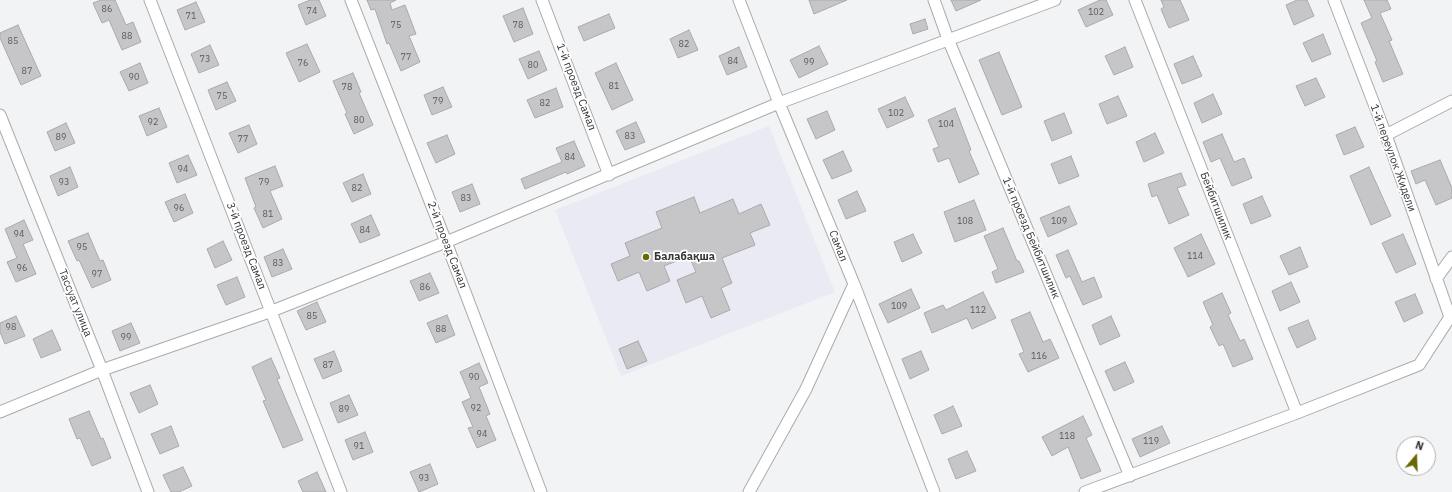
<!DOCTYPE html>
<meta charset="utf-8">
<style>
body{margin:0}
#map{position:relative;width:1452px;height:492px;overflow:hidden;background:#f2f3f5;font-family:"IBM Plex Sans",sans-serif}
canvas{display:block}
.north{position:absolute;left:1396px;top:436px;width:40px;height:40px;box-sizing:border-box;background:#fff;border:1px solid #afafaf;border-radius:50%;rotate:19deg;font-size:11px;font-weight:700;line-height:16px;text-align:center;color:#363637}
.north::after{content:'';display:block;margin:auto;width:14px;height:18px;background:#696804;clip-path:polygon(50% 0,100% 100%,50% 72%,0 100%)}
</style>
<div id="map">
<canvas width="1452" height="492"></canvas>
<div class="north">N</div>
</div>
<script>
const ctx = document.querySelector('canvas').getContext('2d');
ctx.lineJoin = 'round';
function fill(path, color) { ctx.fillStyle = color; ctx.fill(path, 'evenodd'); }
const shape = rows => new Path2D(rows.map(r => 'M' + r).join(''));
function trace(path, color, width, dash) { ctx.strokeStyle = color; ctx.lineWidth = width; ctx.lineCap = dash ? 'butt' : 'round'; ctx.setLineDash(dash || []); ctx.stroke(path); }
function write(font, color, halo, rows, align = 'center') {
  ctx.font = font + ' "IBM Plex Sans",sans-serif'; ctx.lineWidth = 3.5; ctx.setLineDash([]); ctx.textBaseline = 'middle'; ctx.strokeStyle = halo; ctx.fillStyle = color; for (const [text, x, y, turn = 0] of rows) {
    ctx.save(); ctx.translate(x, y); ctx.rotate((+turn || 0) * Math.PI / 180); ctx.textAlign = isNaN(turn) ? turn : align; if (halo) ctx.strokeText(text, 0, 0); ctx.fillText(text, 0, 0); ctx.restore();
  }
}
fill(shape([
 [769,126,835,292,621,376,555,210]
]), '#eaeaf4');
const building = shape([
 [101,0,115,0,126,25,133,22,141,42,122,50,109,20,102,23,93,3,101,0],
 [310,0,319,0,326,16,306,25,298,5,310,0],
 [367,0,396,0,390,3,392,10,405,5,416,34,409,36,420,62,401,71,389,43,387,44,375,9,371,10,367,0],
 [809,0,847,0,814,14,809,0],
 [951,0,981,0,956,11,951,0],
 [1100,0,1106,0,1113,15,1086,27,1078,10,1100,0],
 [1161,0,1180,0,1189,20,1169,28,1161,9,1164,7,1161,0],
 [1297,0,1307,0,1314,16,1294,25,1286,5,1297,0],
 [1364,0,1387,0,1391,9,1380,13,1392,40,1389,41,1403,74,1383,82,1375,62,1377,61,1361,23,1372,18,1364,0],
 [196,2,205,22,185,30,177,10,196,2],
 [523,8,533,34,514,42,503,16,523,8],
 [609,14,615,28,584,41,578,27,609,14],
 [925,19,928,29,913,34,910,24,925,19],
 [18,25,41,76,21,85,0,38,0,33,18,25],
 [689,30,698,50,678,58,670,39,689,30],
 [1323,34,1331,54,1312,62,1303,43,1323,34],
 [307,44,320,72,299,82,286,53,307,44],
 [210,45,219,65,199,73,191,54,210,45],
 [819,46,828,64,799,78,790,60,819,46],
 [739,47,747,67,727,75,719,56,739,47],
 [1125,47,1133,67,1114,75,1105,56,1125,47],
 [539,51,547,70,528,79,519,59,539,51],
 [999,52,1022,107,1002,115,979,60,999,52],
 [1193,56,1202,76,1182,84,1174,64,1193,56],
 [140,63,148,83,129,91,120,72,140,63],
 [616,63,633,100,612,110,595,73,616,63],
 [353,73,361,92,359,93,373,125,354,134,345,114,347,113,333,81,353,73],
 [1316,78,1325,97,1305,106,1296,86,1316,78],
 [227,82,236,101,216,110,208,90,227,82],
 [443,87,452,107,432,115,424,95,443,87],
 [556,88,563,107,535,118,527,100,556,88],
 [1213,94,1222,114,1202,123,1194,103,1213,94],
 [1118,96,1127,116,1107,124,1099,104,1118,96],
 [905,97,914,116,887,128,878,109,905,97],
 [159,108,167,127,147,136,139,116,159,108],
 [955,108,971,150,969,151,979,174,959,183,949,158,938,162,933,149,939,147,928,120,955,108],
 [827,111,835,130,816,139,807,119,827,111],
 [1064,113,1072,133,1052,141,1044,121,1064,113],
 [636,122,645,142,625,150,616,131,636,122],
 [66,123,75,143,55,151,47,132,66,123],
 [249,125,257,144,238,153,229,133,249,125],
 [1355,127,1364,147,1344,155,1336,135,1355,127],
 [1155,133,1164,153,1144,162,1136,142,1155,133],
 [1222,134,1234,162,1244,158,1252,178,1232,186,1220,158,1211,162,1203,142,1222,134],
 [447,135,455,154,436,163,427,143,447,135],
 [574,141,585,166,567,174,566,172,525,189,521,179,562,162,556,148,574,141],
 [843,151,852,171,832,179,823,160,843,151],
 [188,155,197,175,177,183,169,163,188,155],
 [1071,156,1079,176,1059,184,1051,164,1071,156],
 [1440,160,1452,188,1452,198,1436,205,1425,180,1416,184,1411,171,1440,160],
 [275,166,283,186,270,191,282,219,263,228,254,208,256,207,245,178,275,166],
 [70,167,78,187,58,196,50,176,70,167],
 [1369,167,1391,216,1371,225,1350,176,1369,167],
 [1181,173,1186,185,1177,188,1189,215,1169,224,1157,195,1152,197,1148,184,1181,173],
 [363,174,371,194,352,202,343,183,363,174],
 [472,184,480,204,460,212,452,192,472,184],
 [857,191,866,211,846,219,838,200,857,191],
 [185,194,193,213,174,222,165,202,185,194],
 [1262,196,1271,216,1251,224,1243,204,1262,196],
 [694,197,700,213,733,199,739,214,761,204,770,225,750,233,755,245,722,258,732,283,721,288,730,310,711,318,702,296,686,303,677,280,696,272,689,256,664,266,670,281,647,291,639,272,618,281,611,264,630,256,625,243,662,228,656,212,694,197],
 [974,200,986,230,955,242,944,212,974,200],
 [1069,206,1077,224,1048,237,1040,218,1069,206],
 [371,215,380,235,360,243,351,224,371,215],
 [24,220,33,240,23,244,36,274,16,282,7,262,17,258,5,229,24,220],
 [1003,228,1017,261,1019,261,1024,272,996,283,992,272,998,269,984,236,1003,228],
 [88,233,100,261,103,260,111,280,92,288,79,260,77,261,68,241,88,233],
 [913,234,922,253,902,262,894,242,913,234],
 [1201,234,1215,264,1188,277,1174,248,1201,234],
 [1403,234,1416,264,1396,273,1382,243,1403,234],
 [223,241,232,260,215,268,207,249,223,241],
 [1300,247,1308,267,1289,275,1280,256,1300,247],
 [283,249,292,269,272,277,264,257,283,249],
 [1068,250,1082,282,1094,277,1102,297,1083,305,1070,276,1066,278,1056,255,1068,250],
 [430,273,439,293,419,301,410,281,430,273],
 [237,277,245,297,226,305,217,285,237,277],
 [1291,282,1300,302,1280,311,1272,291,1291,282],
 [911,289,920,308,888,323,879,304,911,289],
 [983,292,996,318,972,329,967,318,932,333,924,313,943,305,946,310,983,292],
 [1222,293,1231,313,1228,315,1240,341,1244,339,1253,359,1233,367,1223,344,1219,346,1210,327,1213,325,1203,302,1222,293],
 [1415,294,1423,313,1404,322,1395,302,1415,294],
 [317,302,326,322,306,330,297,311,317,302],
 [1030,312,1043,342,1050,339,1059,358,1028,372,1019,354,1024,352,1011,320,1030,312],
 [447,315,455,335,436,343,427,323,447,315],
 [16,316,25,336,5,344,0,332,0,323,16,316],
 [1111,316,1120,336,1100,345,1092,325,1111,316],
 [1308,320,1316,339,1297,348,1288,328,1308,320],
 [131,323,140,343,120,351,112,331,131,323],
 [52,330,61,350,41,358,33,339,52,330],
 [638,341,647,361,627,369,619,349,638,341],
 [334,351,342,371,323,379,314,359,334,351],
 [921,351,929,370,910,379,902,359,921,351],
 [271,358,280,378,277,379,303,440,283,448,263,401,266,400,252,367,271,358],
 [1125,362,1134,382,1114,391,1105,371,1125,362],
 [479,363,488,383,479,387,490,414,486,416,496,440,477,448,468,428,473,427,462,402,471,398,460,372,479,363],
 [150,385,158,404,139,413,130,393,150,385],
 [349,395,358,415,338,423,330,403,349,395],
 [953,406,962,426,942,434,934,415,953,406],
 [89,411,101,439,103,438,111,458,92,466,80,438,77,439,69,419,89,411],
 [1083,416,1092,435,1086,438,1101,471,1081,479,1068,447,1052,456,1042,437,1083,416],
 [171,426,179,446,160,454,151,434,171,426],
 [1162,426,1170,443,1140,457,1132,439,1162,426],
 [365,432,373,452,353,460,345,440,365,432],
 [967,451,976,471,956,479,948,459,967,451],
 [430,464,438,484,419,492,410,472,430,464],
 [183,467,192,486,179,492,171,492,163,475,183,467],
 [317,472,326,492,303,492,298,481,317,472]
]);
fill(building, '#c6c6c9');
trace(building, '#aaaaac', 1);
const minor = shape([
 [150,0,341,492],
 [351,0,446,242,541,492],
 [542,0,609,175],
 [739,0,779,103,854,284,934,492],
 [934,0,948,39,1130,476],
 [1135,0,1297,413],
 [0,115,102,370,148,492],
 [1386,135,1452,101],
 [1436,279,1452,257],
 [0,412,102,370,272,311,446,242,779,103,1055,0],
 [749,492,806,389,854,284],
 [1085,492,1297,413,1419,365,1450,317,1386,135,1334,0]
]);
trace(minor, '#ababae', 13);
trace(minor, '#fff', 11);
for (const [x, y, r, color] of [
 [646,257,4,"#696804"]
]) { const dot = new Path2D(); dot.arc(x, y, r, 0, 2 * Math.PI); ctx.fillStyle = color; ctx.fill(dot); trace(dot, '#fff', 1.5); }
write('9px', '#5a5a5c', null, [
 ["86",107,9],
 ["74",312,11],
 ["102",1096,12],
 ["71",191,16],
 ["75",396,25],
 ["78",518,25],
 ["88",127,36],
 ["85",13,41],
 ["82",684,44],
 ["77",406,57],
 ["73",205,59],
 ["84",733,61],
 ["99",809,62],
 ["76",303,63],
 ["80",533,65],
 ["87",27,71],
 ["90",134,77],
 ["81",614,86],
 ["78",347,87],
 ["75",222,96],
 ["79",438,101],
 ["82",545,103],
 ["102",896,113],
 ["80",359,120],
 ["92",153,122],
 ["104",946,124],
 ["83",630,136],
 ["89",61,137],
 ["77",243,139],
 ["84",570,157],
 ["94",183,169],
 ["93",64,182],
 ["79",264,182],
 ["82",357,188],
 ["83",466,198],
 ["96",179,208],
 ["81",268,214],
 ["108",965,221],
 ["109",1059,221],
 ["84",365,230],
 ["94",19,234],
 ["95",82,247],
 ["114",1195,256],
 ["83",278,263],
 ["96",22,268],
 ["97",97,274],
 ["86",425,287],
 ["109",899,306],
 ["112",978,310],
 ["85",312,316],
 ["98",11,327],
 ["88",441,329],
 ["99",126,337],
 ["116",1039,356],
 ["87",328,365],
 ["90",474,377],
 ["92",476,408],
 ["89",344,409],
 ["94",482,434],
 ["118",1067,436],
 ["119",1151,441],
 ["91",359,446],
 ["93",424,478]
]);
write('11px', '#363637', '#fff', [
 ["1-й проезд Самал",576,87,69],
 ["1-й переулок Жидели",1393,158,70],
 ["Бейбитшилик",1216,206,69],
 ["1-й проезд Бейбитшилик",1031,238,67],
 ["2-й проезд Самал",447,245,69],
 ["3-й проезд Самал",246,246,69],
 ["Самал",838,246,68],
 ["Тассуат улица",75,303,68]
]);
write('bold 11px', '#363637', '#fff', [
 ["Балабақша",654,257]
], 'left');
</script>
